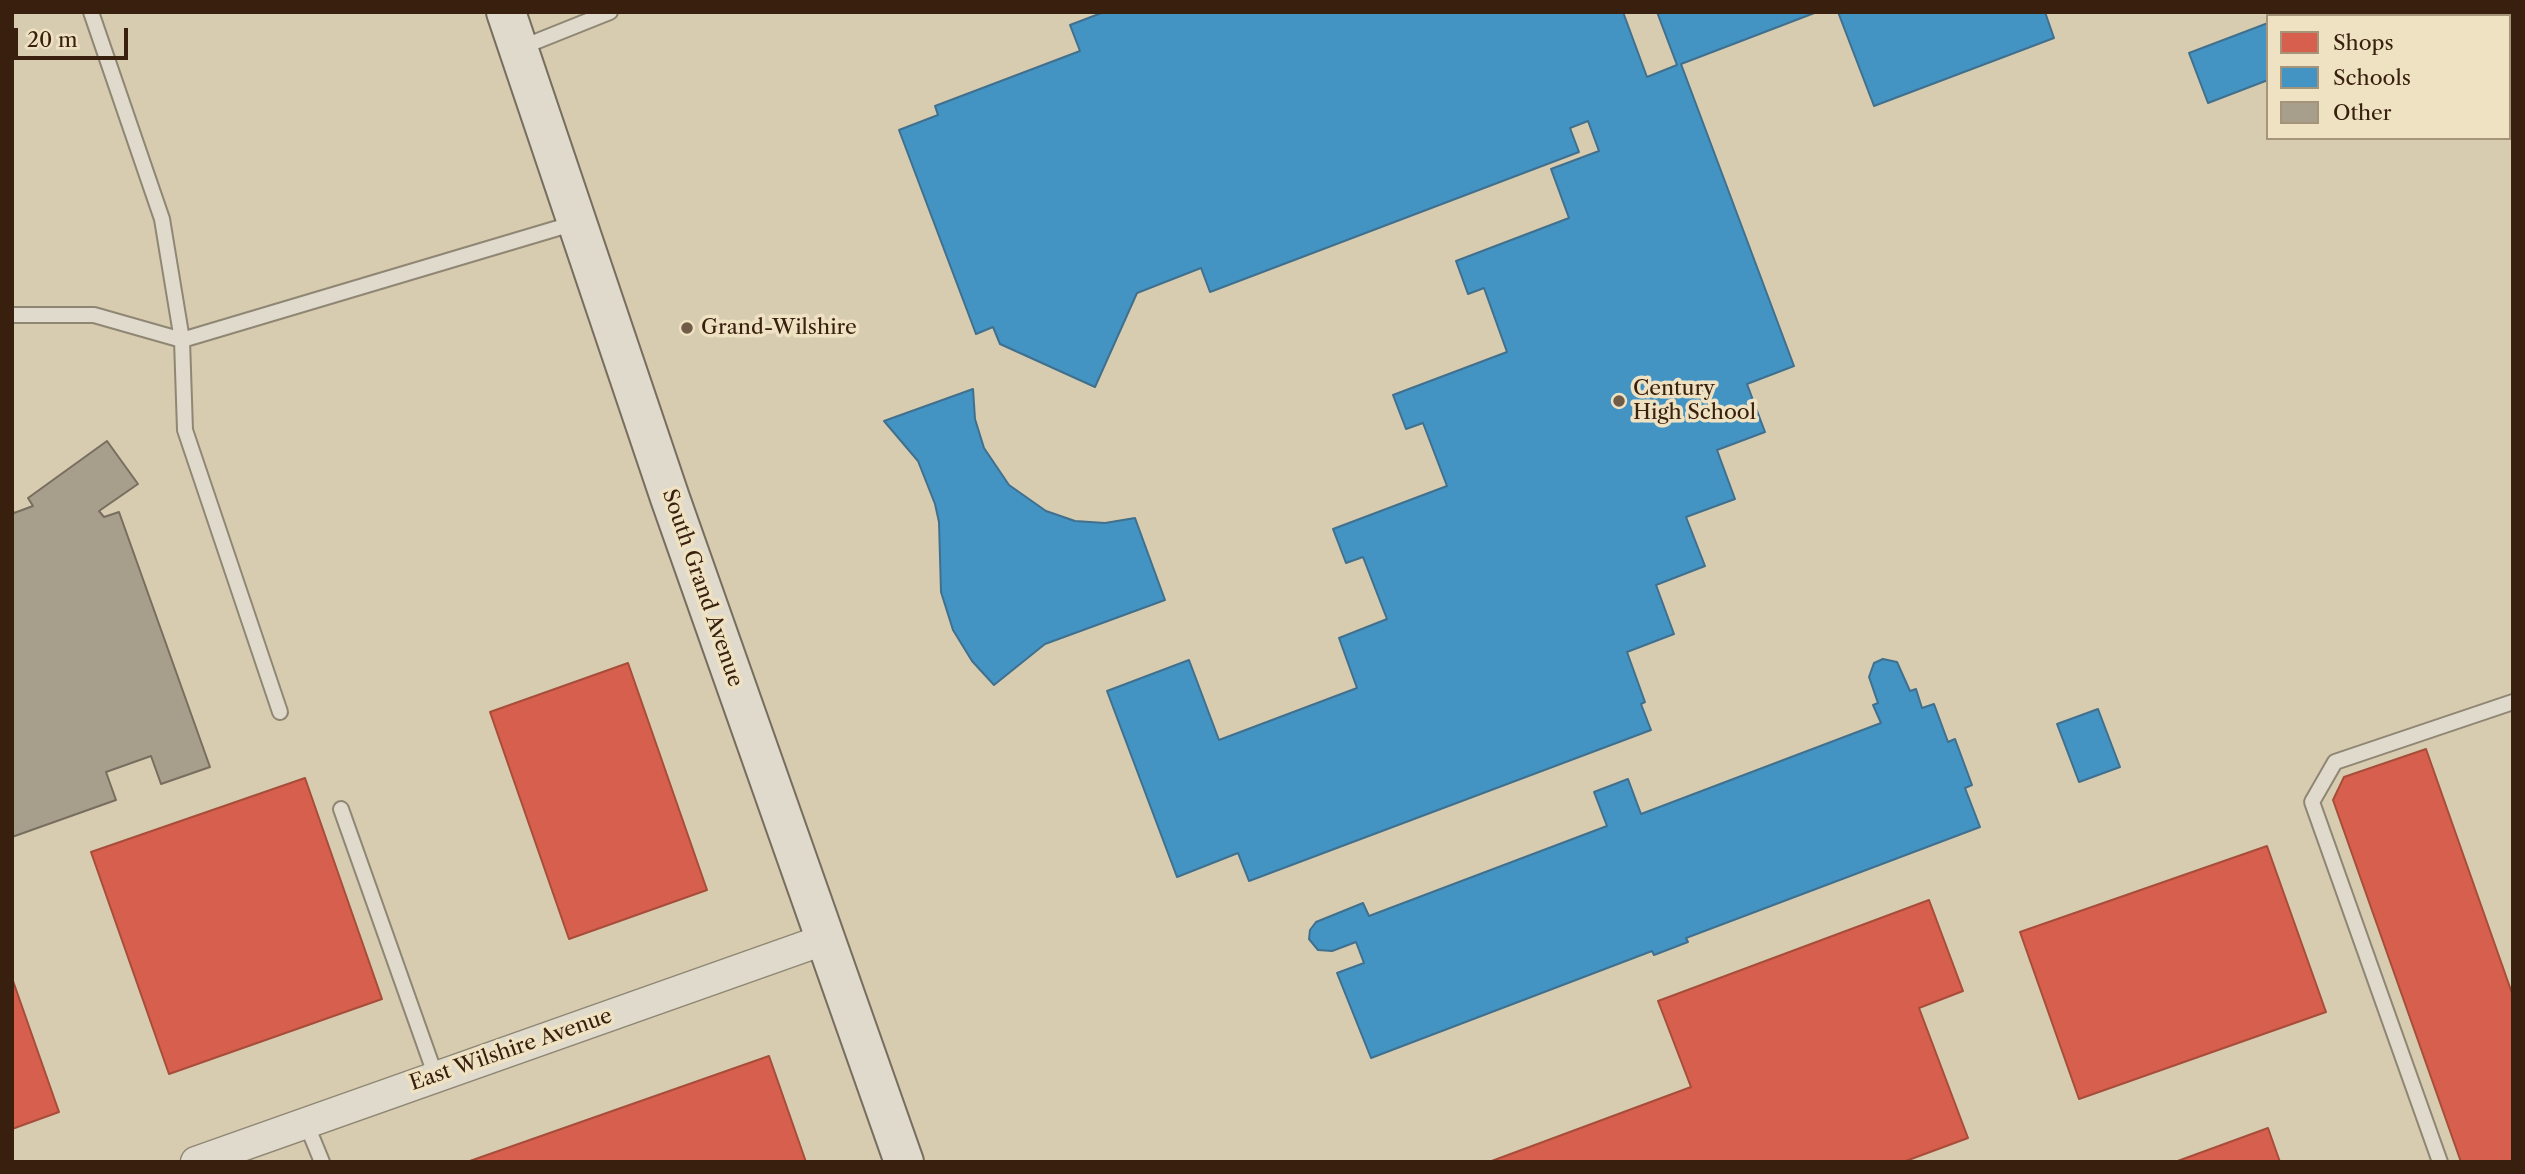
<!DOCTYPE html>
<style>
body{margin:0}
#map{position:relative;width:2525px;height:1174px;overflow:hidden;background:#d7ccb0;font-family:"Libre Caslon Text",serif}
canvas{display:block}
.frame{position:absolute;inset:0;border:14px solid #39200e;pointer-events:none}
.legend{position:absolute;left:2266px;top:14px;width:245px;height:126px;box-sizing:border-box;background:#efe2c2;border:2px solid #a6947a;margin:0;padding:9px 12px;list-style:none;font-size:21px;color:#39200e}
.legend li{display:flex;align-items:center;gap:14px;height:35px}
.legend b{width:35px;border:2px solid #a6947a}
.scale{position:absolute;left:14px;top:28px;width:114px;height:32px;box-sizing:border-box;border:4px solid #39200e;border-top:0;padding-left:9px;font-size:21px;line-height:24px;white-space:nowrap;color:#39200e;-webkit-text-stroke:5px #efe2c2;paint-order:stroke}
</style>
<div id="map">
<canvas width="2525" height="1174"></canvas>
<div class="frame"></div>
<ul class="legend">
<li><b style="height:19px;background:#d6604d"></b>Shops</li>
<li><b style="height:19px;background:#4393c3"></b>Schools</li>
<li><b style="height:19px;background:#a79e8b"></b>Other</li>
</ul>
<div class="scale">20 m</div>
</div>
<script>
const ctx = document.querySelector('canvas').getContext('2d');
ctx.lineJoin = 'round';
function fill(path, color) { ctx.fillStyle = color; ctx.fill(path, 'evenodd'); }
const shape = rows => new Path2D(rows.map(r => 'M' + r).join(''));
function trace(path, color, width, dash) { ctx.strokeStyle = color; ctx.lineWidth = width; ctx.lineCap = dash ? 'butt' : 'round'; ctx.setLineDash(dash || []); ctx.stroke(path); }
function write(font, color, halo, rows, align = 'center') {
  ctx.font = font + ' "Libre Caslon Text",serif'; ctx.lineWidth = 7; ctx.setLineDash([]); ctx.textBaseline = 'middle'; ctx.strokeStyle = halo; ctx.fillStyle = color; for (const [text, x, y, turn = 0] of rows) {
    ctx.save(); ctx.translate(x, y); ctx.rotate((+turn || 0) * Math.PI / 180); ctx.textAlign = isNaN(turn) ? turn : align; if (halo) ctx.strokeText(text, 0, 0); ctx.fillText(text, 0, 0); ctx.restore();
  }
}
const shops = shape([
 [628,663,707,890,569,939,490,712,628,663],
 [2426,749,2513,996,2513,1162,2461,1162,2333,800,2344,777,2426,749],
 [305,778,382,999,169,1074,91,852,305,778],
 [2267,846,2326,1012,2079,1099,2020,932,2267,846],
 [1929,900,1963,991,1919,1008,1968,1138,1903,1162,1489,1162,1691,1087,1658,1001,1929,900],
 [12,978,59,1112,12,1129,12,978],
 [769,1056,806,1162,467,1162,769,1056],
 [2268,1128,2280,1162,2175,1162,2268,1128]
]);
fill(shops, '#d6604d');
trace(shops, '#a74d3a', 2);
const schools = shape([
 [1104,12,1623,12,1647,77,1677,65,1657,12,1817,12,1681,64,1794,366,1747,384,1765,432,1717,450,1735,499,1686,517,1705,566,1656,585,1674,634,1627,652,1645,702,1641,704,1651,730,1249,881,1238,853,1177,877,1107,691,1189,660,1219,740,1357,688,1339,638,1387,619,1363,557,1346,563,1333,529,1447,486,1423,423,1406,429,1393,395,1507,352,1484,288,1468,294,1456,261,1569,218,1551,169,1599,151,1588,121,1570,128,1579,152,1210,292,1201,268,1137,293,1095,387,1000,344,993,327,976,334,899,130,938,115,935,106,1080,51,1070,25,1104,12],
 [1838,12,2045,12,2054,38,1874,106,1838,12],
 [2296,12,2353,12,2354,16,2286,16,2296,12],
 [2513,18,2513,115,2509,105,2509,19,2513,18],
 [2268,23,2268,80,2208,103,2189,53,2268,23],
 [973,389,975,419,984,448,1009,485,1046,511,1075,521,1105,523,1135,518,1165,600,1045,644,994,685,972,661,953,630,941,592,939,522,935,504,918,461,884,421,973,389],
 [1883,659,1897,662,1910,691,1916,689,1922,708,1934,704,1948,742,1955,739,1972,785,1965,788,1980,827,1686,938,1688,942,1654,955,1652,951,1371,1058,1337,973,1364,963,1356,942,1332,951,1318,950,1309,939,1310,930,1316,922,1363,903,1369,916,1607,826,1594,792,1628,779,1641,814,1881,723,1873,705,1878,703,1869,677,1874,663,1883,659],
 [2098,709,2120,767,2079,782,2057,724,2098,709]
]);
fill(schools, '#4393c3');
trace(schools, '#40708d', 2);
const building = shape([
 [107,441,138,484,99,511,104,517,119,512,210,767,161,784,151,756,106,772,116,800,12,837,12,509,14,513,33,506,28,498,107,441]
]);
fill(building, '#a79e8b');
trace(building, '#786e5f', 2);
const service = shape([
 [91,12,162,219,182,340,185,430,280,712],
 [520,48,610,12],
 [12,315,94,315,182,340,575,223],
 [341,809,436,1077],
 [306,1123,322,1162],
 [2440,1162,2312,802,2335,762,2513,702]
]);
const minor = shape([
 [196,1162,826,939]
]);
const secondary = shape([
 [506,12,670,498,904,1162]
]);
trace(service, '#8f8674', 18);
trace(minor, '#8f8674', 33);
trace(secondary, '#786e5f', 42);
trace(service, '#dfdacc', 14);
trace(minor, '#dfdacc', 30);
trace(secondary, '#dfdacc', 38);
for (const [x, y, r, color] of [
 [687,328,7,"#705c47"],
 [1619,401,7,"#705c47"]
]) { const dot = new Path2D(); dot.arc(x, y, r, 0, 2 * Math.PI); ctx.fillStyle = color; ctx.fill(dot); trace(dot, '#efe2c2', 2.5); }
write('21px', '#39200e', '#efe2c2', [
 ["Grand-Wilshire",701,328],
 ["Century",1633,389],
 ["High School",1633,413]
], 'left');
write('21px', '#39200e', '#efe2c2', [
 ["South Grand Avenue",702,588,71],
 ["East Wilshire Avenue",511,1050,-19]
]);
</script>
